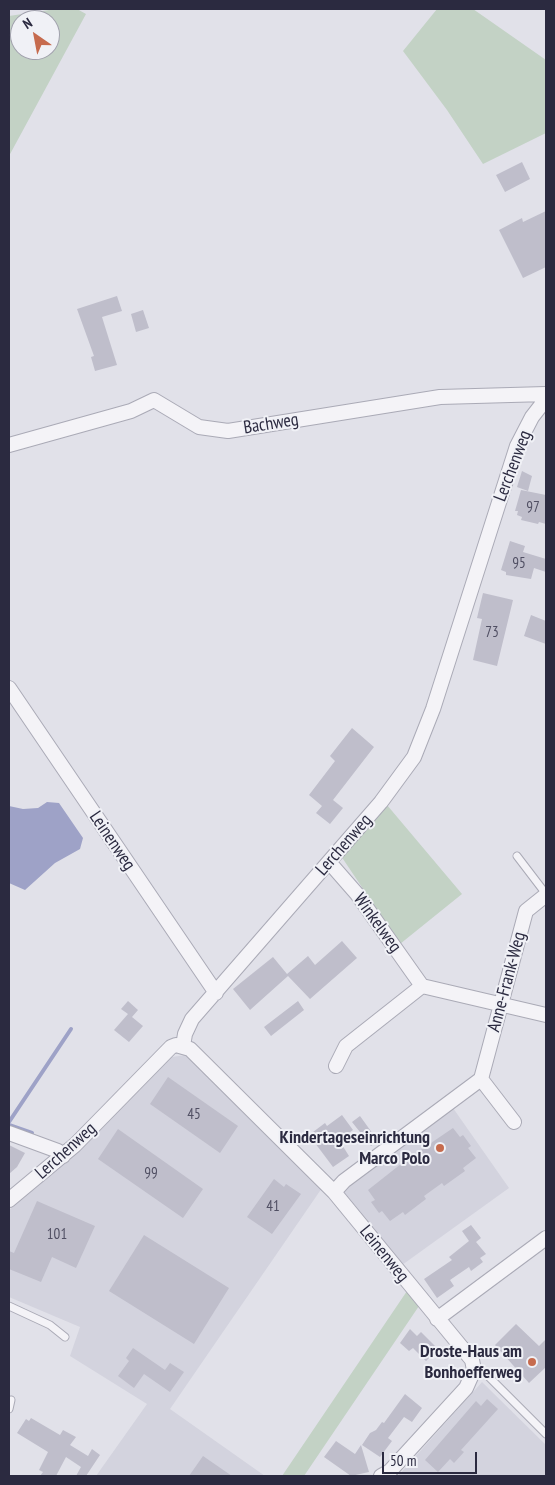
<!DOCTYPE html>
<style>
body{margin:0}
#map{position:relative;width:555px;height:1485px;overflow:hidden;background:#e1e1e9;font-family:"PT Sans Narrow",sans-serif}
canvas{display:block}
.frame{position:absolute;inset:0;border:10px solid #2b2a40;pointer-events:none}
.north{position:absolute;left:10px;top:10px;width:50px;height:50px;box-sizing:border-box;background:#f0f1f6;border:1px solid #a1a1ad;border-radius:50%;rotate:327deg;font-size:14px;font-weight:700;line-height:20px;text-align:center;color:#2b2a40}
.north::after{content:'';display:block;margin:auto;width:18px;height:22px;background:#c66b4e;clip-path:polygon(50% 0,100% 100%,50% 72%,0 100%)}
.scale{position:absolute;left:382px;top:1452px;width:95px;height:22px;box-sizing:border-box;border:2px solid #2b2a40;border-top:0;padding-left:6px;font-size:15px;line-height:18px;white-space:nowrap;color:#2b2a40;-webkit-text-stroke:4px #f0f1f6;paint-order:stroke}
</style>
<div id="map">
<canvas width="555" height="1485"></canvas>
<div class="frame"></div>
<div class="north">N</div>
<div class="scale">50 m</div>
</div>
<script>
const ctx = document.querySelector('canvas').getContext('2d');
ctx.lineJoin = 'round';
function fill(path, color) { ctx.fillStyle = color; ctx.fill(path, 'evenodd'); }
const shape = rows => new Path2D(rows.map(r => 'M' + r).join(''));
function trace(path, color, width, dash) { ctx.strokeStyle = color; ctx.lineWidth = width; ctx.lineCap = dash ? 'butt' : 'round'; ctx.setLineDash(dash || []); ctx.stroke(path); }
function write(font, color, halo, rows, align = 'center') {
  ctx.font = font + ' "PT Sans Narrow",sans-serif'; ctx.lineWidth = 4; ctx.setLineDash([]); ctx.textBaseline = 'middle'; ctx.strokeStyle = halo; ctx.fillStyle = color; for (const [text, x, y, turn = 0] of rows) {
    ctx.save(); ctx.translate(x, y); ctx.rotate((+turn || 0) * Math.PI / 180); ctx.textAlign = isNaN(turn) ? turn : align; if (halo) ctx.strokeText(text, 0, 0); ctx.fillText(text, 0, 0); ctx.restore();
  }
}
fill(shape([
 [186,1055,196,1061,322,1188,170,1409,265,1476,96,1476,147,1404,70,1356,80,1327,9,1297,9,1210,70,1159,172,1057],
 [453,1108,509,1188,402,1265,342,1190],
 [482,1382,546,1445,546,1476,398,1476]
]), '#d3d3de');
fill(shape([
 [56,9,77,9,86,14,9,156,9,16],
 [20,20,50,20,50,50,20,50],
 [437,9,473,9,546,60,546,133,483,164,447,110,403,51],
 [387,805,462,894,400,944,341,856],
 [407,1291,419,1306,304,1476,282,1476]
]), '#c3d2c5');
fill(shape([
 [47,802,59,803,83,838,80,849,55,863,25,890,9,883,9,806,23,809,38,808]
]), '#9ea2c7');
trace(shape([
 [9,1122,71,1029],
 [9,1125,32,1133]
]), '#9ea2c7', 4);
fill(shape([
 [522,162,530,179,505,192,496,175],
 [546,211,546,267,523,278,499,230,522,218,523,222],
 [117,296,122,311,102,317,117,365,95,371,91,357,94,356,77,309],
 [143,310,149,328,136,332,131,314],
 [522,471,532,476,528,491,517,487],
 [521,490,546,495,546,524,539,522,538,524,521,520,522,517,517,515,518,511,515,511],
 [510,541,525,546,523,552,546,559,546,572,534,568,531,579,506,575,506,572,501,570],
 [483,593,513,600,497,666,473,660,482,619,477,618],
 [531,615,546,621,546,644,524,636],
 [352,728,374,747,333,800,343,808,330,824,316,813,322,806,309,795,335,761,330,756],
 [342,941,357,958,310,999,288,976,250,1010,233,989,273,957,287,974,308,956,315,965],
 [128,1001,138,1010,132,1017,143,1026,129,1042,114,1030,128,1014,121,1009],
 [298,1001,304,1010,271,1036,264,1027],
 [168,1077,238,1126,220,1153,150,1104],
 [342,1115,353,1130,339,1140,349,1156,333,1167,309,1135,325,1123,327,1126],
 [360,1116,378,1141,371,1146,352,1122],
 [453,1128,460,1137,463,1135,471,1146,468,1148,476,1158,463,1168,465,1171,444,1186,442,1183,424,1196,426,1199,405,1215,403,1212,390,1221,382,1211,379,1213,371,1202,375,1200,368,1190,406,1160],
 [118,1129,203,1189,183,1218,98,1159],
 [9,1145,25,1153,17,1167,9,1174],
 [274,1179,284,1187,286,1184,301,1194,272,1234,247,1217],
 [37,1201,95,1226,76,1268,52,1257,41,1282,9,1269,9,1251,14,1253],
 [471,1225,481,1238,476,1242,486,1254,480,1258,483,1262,471,1271,469,1267,450,1280,454,1286,437,1298,424,1279,452,1260,449,1257,469,1241,462,1231],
 [144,1235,229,1288,194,1344,109,1291],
 [516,1324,539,1346,546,1339,546,1367,529,1383,495,1345],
 [410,1329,417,1336,421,1332,438,1349,426,1361,413,1348,409,1351,400,1343],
 [133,1348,165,1370,170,1363,184,1372,170,1392,144,1374,134,1388,118,1376,129,1361,126,1358],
 [405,1394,422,1408,412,1422,404,1417,388,1438,392,1441,380,1457,362,1445,370,1433,376,1430,382,1422,384,1423],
 [487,1399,498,1409,461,1450,464,1452,454,1463,450,1459,438,1472,425,1460,476,1401,481,1406],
 [31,1418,60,1435,63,1430,76,1437,70,1445,88,1456,92,1449,100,1455,86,1476,76,1476,81,1467,66,1457,56,1476,40,1476,43,1472,39,1470,48,1452,17,1433,26,1419,29,1421],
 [336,1441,355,1454,361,1445,369,1472,351,1476,324,1457],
 [203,1456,232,1476,189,1476]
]), '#bfbecb');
const lane = shape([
 [517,856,546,894],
 [9,1306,50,1325,65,1337],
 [474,1370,486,1374,546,1434],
 [9,1409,11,1400]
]);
const street = shape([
 [9,445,131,411,154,400,199,427,228,431,440,397,546,394],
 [9,688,216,993],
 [329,862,357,894,422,986],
 [183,1046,185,1034,192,1019,381,802,414,757,433,709,517,446,532,417,546,399],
 [336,1066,346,1046,422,986,546,1015],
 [481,1079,514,1122],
 [9,1133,58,1151,63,1156],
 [334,1192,344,1181,481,1079,526,911,546,895],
 [9,1200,75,1145,171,1047,176,1045,190,1049,334,1192,472,1360,474,1370,466,1388,390,1471,381,1476],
 [437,1319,546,1238]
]);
trace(lane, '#aaaab6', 9);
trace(street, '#aaaab6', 16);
trace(lane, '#f4f3f7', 7);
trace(street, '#f4f3f7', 14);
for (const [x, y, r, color] of [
 [440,1148,5,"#c66b4e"],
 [532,1362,5,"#c66b4e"]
]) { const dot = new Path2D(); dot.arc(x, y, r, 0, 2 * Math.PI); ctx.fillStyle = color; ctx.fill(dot); trace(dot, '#f0f1f6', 2); }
write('15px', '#504f63', null, [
 ["97",533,508],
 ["95",519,564],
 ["73",492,633],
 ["45",194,1115],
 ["99",151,1174],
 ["41",273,1207],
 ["101",57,1235]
]);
write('18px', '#2b2a40', '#f0f1f6', [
 ["Bachweg",271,424,-9],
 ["Lerchenweg",513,466,-69],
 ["Leinenweg",112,841,56],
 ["Lerchenweg",344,845,-49],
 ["Winkelweg",377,923,54],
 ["Anne-Frank-Weg",507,982,-75],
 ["Lerchenweg",66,1151,-42],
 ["Leinenweg",384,1254,51]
]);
write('bold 18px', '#2b2a40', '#f0f1f6', [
 ["Kindertageseinrichtung",430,1138],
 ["Marco Polo",430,1159],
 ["Droste-Haus am",522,1352],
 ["Bonhoefferweg",522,1373]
], 'right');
</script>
